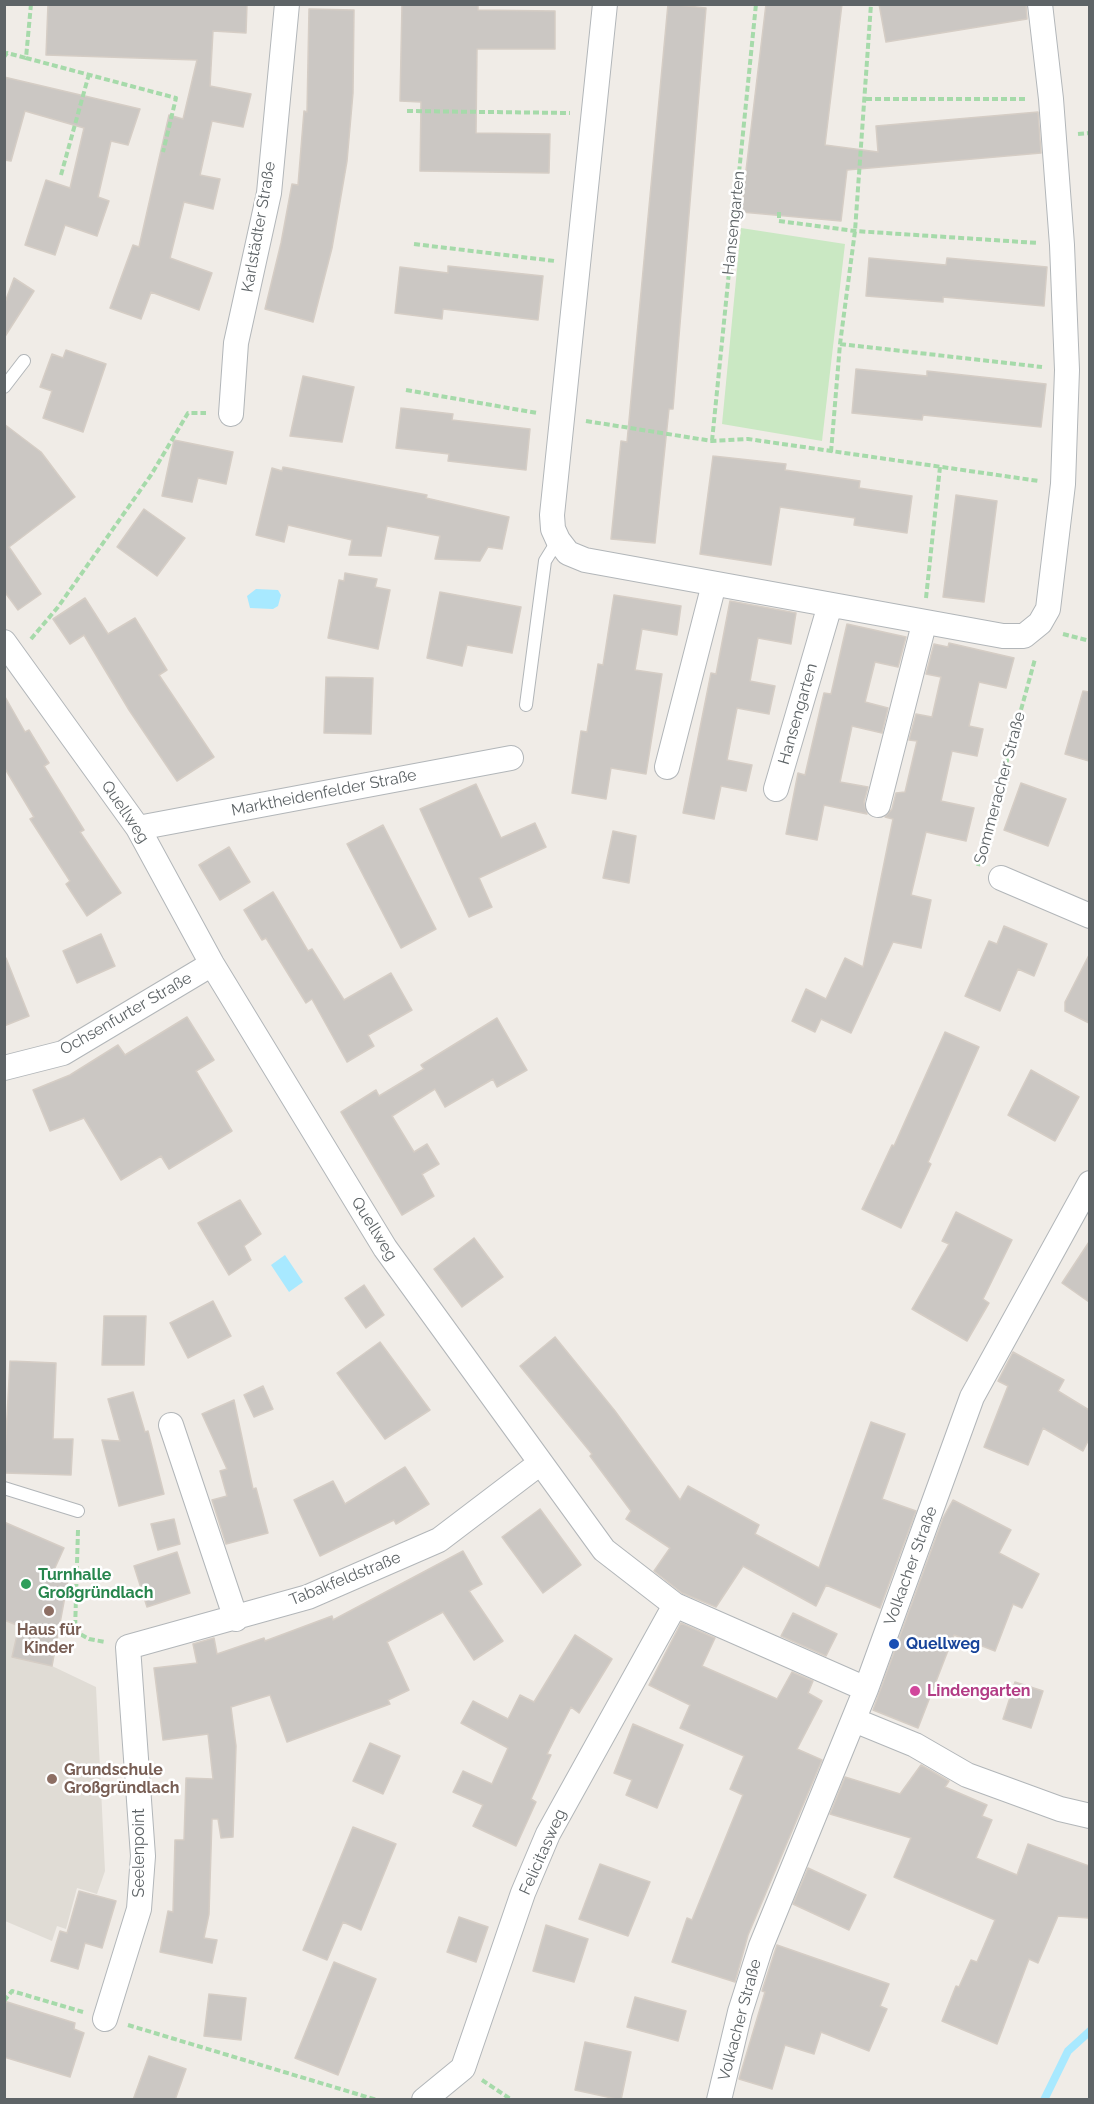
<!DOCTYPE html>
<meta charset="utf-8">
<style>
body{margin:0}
#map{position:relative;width:1094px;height:2104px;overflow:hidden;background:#f0ece7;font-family:Raleway,sans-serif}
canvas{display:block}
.frame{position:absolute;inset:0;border:6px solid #5e6467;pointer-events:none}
</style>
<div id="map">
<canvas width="1094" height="2104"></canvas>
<div class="frame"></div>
</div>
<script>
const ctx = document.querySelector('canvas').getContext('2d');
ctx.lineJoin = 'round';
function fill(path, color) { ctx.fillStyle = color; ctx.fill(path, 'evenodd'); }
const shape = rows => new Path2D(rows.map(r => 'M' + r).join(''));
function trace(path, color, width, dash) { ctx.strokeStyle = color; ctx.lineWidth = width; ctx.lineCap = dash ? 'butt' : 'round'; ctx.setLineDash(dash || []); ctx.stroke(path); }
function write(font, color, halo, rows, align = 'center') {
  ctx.font = font + ' Raleway,sans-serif'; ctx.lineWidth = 5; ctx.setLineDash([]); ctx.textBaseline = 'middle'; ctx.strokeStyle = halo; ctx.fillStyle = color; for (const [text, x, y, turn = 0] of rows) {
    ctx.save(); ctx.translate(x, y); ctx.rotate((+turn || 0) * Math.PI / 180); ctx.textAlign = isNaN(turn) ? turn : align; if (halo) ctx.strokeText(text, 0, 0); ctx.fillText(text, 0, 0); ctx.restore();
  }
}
fill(shape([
 [4,1620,27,1630,19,1647,14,1649,12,1657,52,1666,96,1687,105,1871,97,1894,77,1888,66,1929,57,1926,52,1941,5,1921]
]), '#e0dcd5');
fill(shape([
 [741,228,845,244,822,441,722,424]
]), '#cae8c3');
fill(shape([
 [256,589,278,590,281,595,278,606,273,609,250,608,247,596],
 [285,1255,303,1282,289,1292,271,1265]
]), '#a8e9ff');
trace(shape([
 [1044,2100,1068,2051,1090,2031]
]), '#a8e9ff', 8);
const building = shape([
 [48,4,247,4,246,33,213,31,210,86,251,94,243,127,212,121,200,175,220,179,213,209,184,202,170,258,212,273,199,310,151,292,141,319,110,308,133,245,139,247,169,115,183,119,197,60,46,55,48,4],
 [402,4,478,4,478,10,555,11,555,49,477,49,476,133,550,134,549,173,420,171,421,102,400,101,402,4],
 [668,4,706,8,673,409,669,409,655,543,611,539,621,441,627,442,668,4],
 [766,4,842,4,825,145,878,152,876,126,1038,112,1041,153,847,170,841,221,741,212,766,4],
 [879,4,1026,4,1027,19,886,42,879,4],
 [309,9,354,10,353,93,347,161,332,248,313,322,265,309,281,243,292,184,298,185,304,111,307,112,309,9],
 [4,77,140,109,128,145,111,141,98,197,109,201,97,236,65,225,55,255,25,245,46,180,70,188,84,128,25,111,11,161,4,160,4,77],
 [869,258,946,265,947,258,1047,267,1044,306,943,297,943,302,866,296,869,258],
 [448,266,543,276,538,320,443,309,442,319,395,313,400,267,448,273,448,266],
 [14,278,34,291,4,338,4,305,14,278],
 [66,350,106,364,83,432,43,418,52,391,40,387,52,354,63,358,66,350],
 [856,369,927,376,927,371,1046,384,1041,427,923,415,922,420,852,413,856,369],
 [303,376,354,387,342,442,290,436,303,376],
 [401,408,453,414,452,420,530,429,526,470,448,461,449,454,396,448,401,408],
 [4,424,41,452,75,497,9,547,41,594,18,610,4,591,4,424],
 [174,440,233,452,226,484,198,478,192,502,162,496,174,440],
 [713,456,786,464,785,470,860,481,859,488,912,496,907,533,854,525,855,518,780,507,771,565,700,554,713,456],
 [283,467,427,495,426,498,509,517,502,549,488,547,480,561,435,559,440,536,387,526,381,556,349,555,352,540,288,525,284,542,256,535,272,468,282,471,283,467],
 [956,495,997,501,984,602,943,597,956,495],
 [144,509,185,538,157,576,117,547,144,509],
 [345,573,377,579,375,587,390,590,378,649,328,638,339,580,344,581,345,573],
 [440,592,521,607,512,653,467,645,462,666,427,658,440,592],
 [614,595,681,606,677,635,642,629,635,670,662,674,646,774,611,768,606,799,572,793,581,731,587,732,598,664,603,665,614,595],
 [85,598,108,634,135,618,167,670,159,675,214,757,177,781,129,710,84,635,70,644,53,619,85,598],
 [730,601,796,613,791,644,758,638,750,681,775,686,769,714,737,708,727,760,752,765,746,791,721,786,714,819,683,813,711,673,716,674,730,601],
 [847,624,906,637,898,667,875,662,865,702,888,708,882,733,852,726,840,782,868,787,864,802,867,814,824,805,817,840,786,834,798,773,805,775,824,693,831,694,847,624],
 [949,643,1014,658,1006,688,979,682,969,726,983,729,977,756,952,751,941,801,974,808,966,841,926,832,911,895,931,900,921,948,893,942,851,1033,821,1019,815,1032,792,1021,806,989,826,999,845,958,863,967,893,819,885,817,892,809,896,793,905,792,917,741,909,740,916,714,932,717,941,677,926,674,934,644,948,647,949,643],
 [326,677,373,678,371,734,324,733,326,677],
 [1083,691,1089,692,1089,761,1065,754,1083,691],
 [4,695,25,732,29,730,49,763,44,766,84,830,80,832,121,893,87,916,66,884,70,881,30,819,34,817,4,767,4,695],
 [1021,783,1066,799,1048,846,1004,830,1021,783],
 [476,784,501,838,535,823,546,847,479,878,492,907,469,917,420,809,476,784],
 [383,825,436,929,401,948,347,844,383,825],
 [613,831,636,836,629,883,603,878,613,831],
 [229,847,250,882,220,900,199,865,229,847],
 [273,892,308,951,312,949,344,1000,391,973,412,1010,368,1035,374,1046,347,1062,312,999,306,1003,266,938,262,940,244,910,273,892],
 [1004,926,1047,944,1034,976,1018,969,1000,1011,965,996,989,941,997,944,1004,926],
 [101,934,115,966,77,983,63,951,101,934],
 [1089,955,1089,1023,1065,1011,1065,1002,1089,955],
 [6,958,29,1016,4,1026,4,959,6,958],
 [187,1017,214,1060,196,1071,232,1131,169,1169,161,1156,121,1180,84,1118,50,1131,33,1090,70,1075,118,1045,125,1055,187,1017],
 [497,1018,527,1070,497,1087,493,1079,445,1107,435,1089,392,1116,414,1152,427,1144,439,1164,422,1174,434,1196,402,1215,341,1112,376,1090,379,1096,424,1069,421,1065,497,1018],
 [945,1032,979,1047,928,1162,931,1164,901,1228,862,1209,892,1145,894,1146,945,1032],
 [1031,1070,1079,1097,1055,1141,1008,1115,1031,1070],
 [240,1200,261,1234,244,1246,251,1260,229,1275,198,1223,240,1200],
 [956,1212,1012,1240,983,1299,989,1303,967,1341,912,1309,949,1244,942,1241,956,1212],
 [474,1238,503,1277,462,1307,434,1269,474,1238],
 [1089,1242,1089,1302,1062,1283,1089,1242],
 [364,1285,384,1315,366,1328,345,1298,364,1285],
 [213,1301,231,1336,188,1358,170,1323,213,1301],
 [104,1316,146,1316,144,1365,102,1365,104,1316],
 [555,1337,615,1411,680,1500,688,1486,759,1525,755,1534,819,1568,871,1422,905,1434,882,1499,916,1511,880,1608,826,1585,816,1606,743,1566,716,1607,682,1593,654,1571,670,1548,626,1519,631,1511,590,1456,592,1454,520,1366,555,1337],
 [380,1342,430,1410,385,1439,337,1373,380,1342],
 [1013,1352,1064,1380,1058,1391,1089,1410,1089,1439,1083,1451,1043,1428,1028,1465,984,1447,1008,1386,998,1381,1013,1352],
 [10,1361,56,1363,53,1439,73,1439,71,1475,4,1473,10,1361],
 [263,1386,273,1409,254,1417,244,1395,263,1386],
 [133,1392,145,1432,148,1431,164,1494,119,1506,102,1440,120,1441,108,1399,133,1392],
 [234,1400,253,1489,256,1488,268,1533,226,1544,212,1500,227,1496,220,1471,227,1469,202,1414,234,1400],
 [405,1467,429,1504,396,1524,394,1520,320,1556,294,1500,333,1481,345,1504,405,1467],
 [953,1500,1011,1530,999,1553,1039,1574,1022,1608,1013,1604,995,1651,954,1635,918,1728,873,1710,943,1518,953,1500],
 [540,1509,581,1565,543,1593,502,1537,540,1509],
 [174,1519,180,1544,158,1550,151,1524,174,1519],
 [4,1522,64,1548,54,1570,69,1575,52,1666,12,1657,19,1626,4,1620,4,1522],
 [463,1551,482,1584,469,1591,503,1641,474,1660,443,1612,387,1642,409,1690,388,1700,390,1704,287,1742,270,1695,231,1707,236,1746,233,1837,221,1838,218,1819,212,1819,209,1914,204,1938,217,1940,212,1963,160,1952,168,1911,173,1912,175,1840,184,1840,186,1778,213,1779,208,1734,163,1740,154,1668,197,1663,193,1644,214,1638,217,1654,264,1638,265,1641,332,1616,333,1620,463,1551],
 [177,1552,190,1593,147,1607,134,1566,177,1552],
 [793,1613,837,1634,826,1656,781,1636,793,1613],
 [681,1623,715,1638,702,1666,777,1699,792,1672,813,1681,808,1693,822,1701,797,1749,822,1760,748,1935,735,1982,672,1962,687,1918,692,1920,743,1795,730,1789,744,1756,680,1728,690,1705,649,1685,681,1623],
 [575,1635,612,1659,579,1713,571,1707,559,1730,547,1754,551,1755,531,1799,536,1802,516,1846,473,1826,483,1805,453,1792,463,1771,492,1784,508,1748,461,1723,473,1701,508,1719,520,1695,534,1702,575,1635],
 [1015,1682,1043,1691,1031,1728,1003,1719,1015,1682],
 [633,1724,683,1745,657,1808,626,1795,632,1780,614,1773,633,1724],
 [370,1743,400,1756,383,1794,353,1781,370,1743],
 [921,1765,949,1781,945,1787,987,1805,982,1816,992,1820,976,1858,1017,1875,1028,1844,1089,1866,1089,1918,1058,1916,1038,1963,1029,1959,997,2044,942,2021,956,1986,959,1987,971,1960,977,1962,995,1920,894,1877,911,1838,830,1814,845,1777,900,1794,921,1765],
 [353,1827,396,1844,361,1930,343,1922,327,1960,303,1950,353,1827],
 [600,1864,650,1882,628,1936,579,1919,600,1864],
 [808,1868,866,1895,849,1930,793,1904,808,1868],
 [79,1891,116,1901,102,1948,85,1943,78,1969,51,1961,60,1931,67,1933,79,1891],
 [459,1917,488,1927,476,1962,447,1952,459,1917],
 [546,1925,588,1939,574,1982,533,1971,546,1925],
 [777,1945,889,1984,880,2006,887,2009,869,2051,821,2032,814,2054,785,2045,772,2089,739,2079,765,1992,762,1991,777,1945],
 [334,1962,376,1979,338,2075,295,2058,334,1962],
 [209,1994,246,1998,241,2040,204,2036,209,1994],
 [635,1997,686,2011,678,2041,627,2027,635,1997],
 [4,2001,75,2023,74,2029,84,2033,70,2077,4,2057,4,2001],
 [585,2042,631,2052,621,2100,575,2090,585,2042],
 [149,2056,186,2069,175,2100,133,2100,149,2056]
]);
fill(building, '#cbc7c3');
trace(building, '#d5cdc5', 1.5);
const lane = shape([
 [4,387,24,361],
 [526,705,545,561,558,540],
 [4,1488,78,1511]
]);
const street = shape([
 [605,4,552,515,553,529,558,540,568,553,585,560,1003,636,1024,636,1040,623,1048,609,1063,484,1067,370,1062,245,1051,99,1040,4],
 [231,414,236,343,269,193,287,4],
 [4,642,138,828,212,964,385,1248,604,1550,675,1605,866,1689],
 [667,767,714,584],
 [776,789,830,605],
 [878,805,924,624],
 [138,828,511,758],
 [1001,878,1090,916],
 [4,1068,63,1053,212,964],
 [171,1425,236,1619],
 [854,1720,915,1745,967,1775,1060,1809,1090,1816],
 [105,2019,139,1909,143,1856,128,1647,308,1597,439,1540,539,1464],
 [424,2100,463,2068,523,1893,548,1834,675,1605],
 [719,2100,740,2012,761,1946,866,1689,972,1397,1090,1183]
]);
trace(lane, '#b2b6b9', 14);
trace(street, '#b2b6b9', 26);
trace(shape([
 [31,4,26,58,176,98,163,152],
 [4,57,7,53,26,58],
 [866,99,1026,99],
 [407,111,570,113],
 [1078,134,1090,133],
 [61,175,89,74],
 [779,212,779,221,855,231,1038,243],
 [414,244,555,261],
 [840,344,1042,367],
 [406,390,537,413],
 [586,421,712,441,748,439,1039,481],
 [712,441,756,4],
 [831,452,840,344,855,231,871,4],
 [926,598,940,467],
 [1063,634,1090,641],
 [31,639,58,607,151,475,188,413,206,413],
 [978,866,1035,659],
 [78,1530,75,1631,89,1639,105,1642],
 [4,2001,12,1991,83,2012],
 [128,2025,377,2100],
 [482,2080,512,2100]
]), '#a6daaa', 4, [6, 3]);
trace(lane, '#fff', 12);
trace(street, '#fff', 24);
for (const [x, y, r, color] of [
 [26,1584,6,"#2e9e5b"],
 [49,1611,6,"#8d6e63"],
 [894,1644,6,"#1a4fb4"],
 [915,1691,6,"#d1479c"],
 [52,1779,6,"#8d6e63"]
]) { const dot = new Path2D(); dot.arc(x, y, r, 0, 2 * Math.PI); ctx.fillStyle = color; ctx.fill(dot); trace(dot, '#fff', 2); }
write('16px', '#5e6467', '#fff', [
 ["Hansengarten",734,223,-84],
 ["Karlstädter Straße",259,227,-80],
 ["Hansengarten",798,714,-74],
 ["Sommeracher Straße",1000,788,-75],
 ["Marktheidenfelder Straße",324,793,-11],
 ["Quellweg",125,812,56],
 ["Ochsenfurter Straße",126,1014,-30],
 ["Quellweg",374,1229,58],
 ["Volkacher Straße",911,1566,-70],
 ["Tabakfeldstraße",345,1579,-22],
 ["Felicitasweg",543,1852,-66],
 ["Seelenpoint",139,1853,-90],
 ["Volkacher Straße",740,2020,-75]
]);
write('bold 16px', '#27864d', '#fff', [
 ["Turnhalle",38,1575],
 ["Großgründlach",38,1593]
], 'left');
write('bold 16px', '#785e54', '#fff', [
 ["Haus für",49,1630],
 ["Kinder",49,1648],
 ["Grundschule",64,1770,"left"],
 ["Großgründlach",64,1788,"left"]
]);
write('bold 16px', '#164399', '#fff', [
 ["Quellweg",906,1644]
], 'left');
write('bold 16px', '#b23c85', '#fff', [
 ["Lindengarten",927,1691]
], 'left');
</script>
